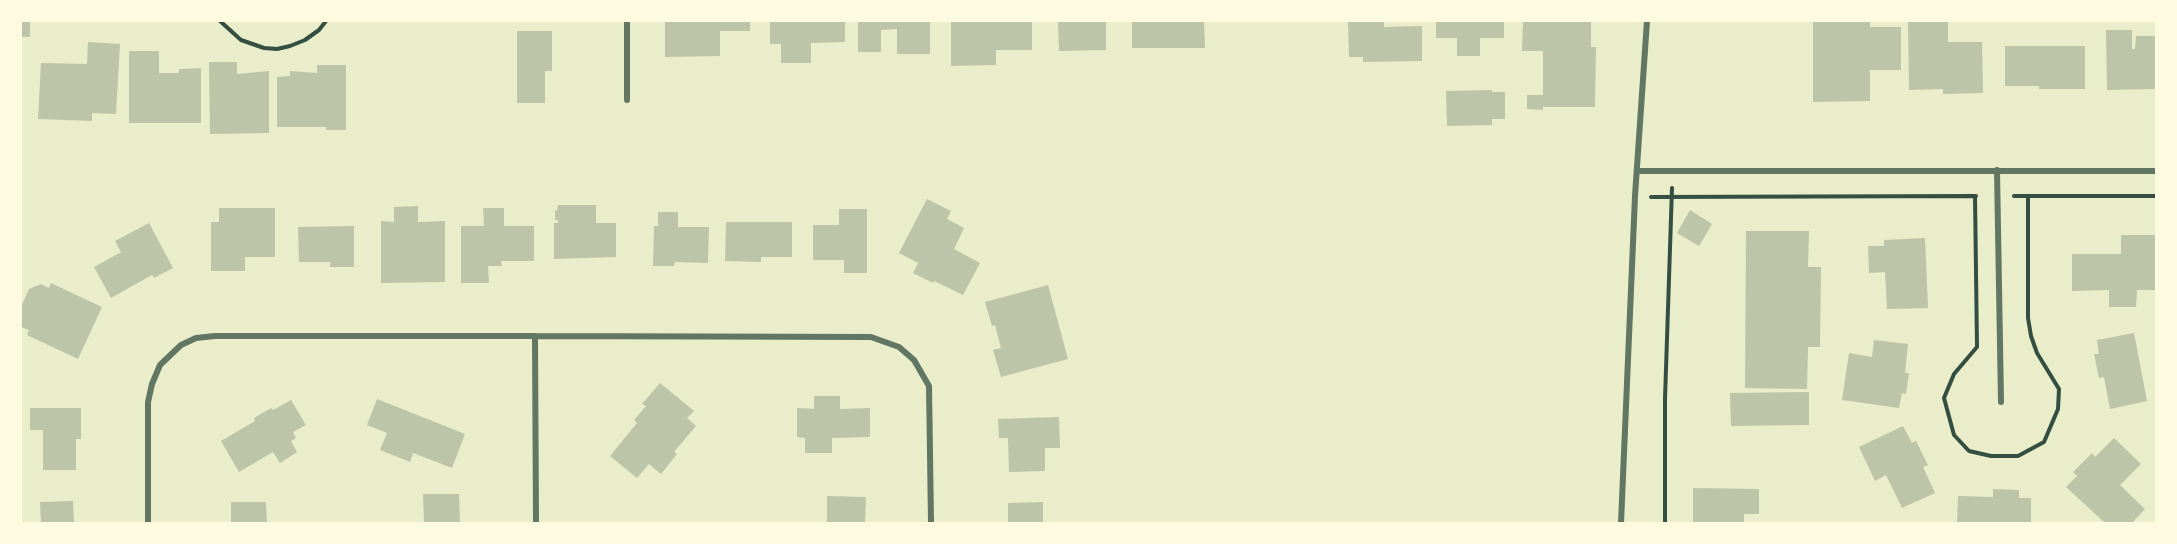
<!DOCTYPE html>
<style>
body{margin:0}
#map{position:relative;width:2177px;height:544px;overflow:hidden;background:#e9edc9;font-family:"Noto Sans",sans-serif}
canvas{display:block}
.frame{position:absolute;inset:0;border:22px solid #fefae0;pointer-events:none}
</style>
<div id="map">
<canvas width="2177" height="544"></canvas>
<div class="frame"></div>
</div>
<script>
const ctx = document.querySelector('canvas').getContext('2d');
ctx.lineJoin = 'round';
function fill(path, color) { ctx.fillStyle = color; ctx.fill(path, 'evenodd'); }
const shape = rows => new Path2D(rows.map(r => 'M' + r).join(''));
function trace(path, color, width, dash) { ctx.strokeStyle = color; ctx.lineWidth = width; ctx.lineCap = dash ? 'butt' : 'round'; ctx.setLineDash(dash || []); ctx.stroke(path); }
fill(shape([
 [21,21,30,21,30,37,21,37],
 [665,21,750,21,750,31,720,31,720,56,665,57],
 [770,21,845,21,845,42,811,43,811,63,781,63,781,44,770,44],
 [858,21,930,21,930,54,897,54,897,29,881,30,881,52,858,52],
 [951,21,1032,21,1032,50,996,50,996,65,951,66],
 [1058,21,1106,21,1106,50,1059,51],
 [1132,21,1204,21,1205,48,1132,48],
 [1348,21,1384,21,1384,27,1422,26,1422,61,1363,62,1363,57,1349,57],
 [1436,21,1504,21,1504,38,1480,38,1480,56,1457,56,1457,38,1436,38],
 [1523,21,1591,21,1591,47,1596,47,1595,107,1543,107,1543,110,1527,109,1527,95,1543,95,1543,51,1522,51],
 [1813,21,1870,21,1870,27,1901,27,1901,70,1870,70,1870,101,1813,102],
 [1908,21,1948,21,1948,42,1982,42,1983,93,1943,94,1943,89,1909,90],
 [2106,30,2132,30,2132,49,2135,49,2136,36,2156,36,2156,89,2107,90],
 [517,31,552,31,552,71,545,71,545,103,517,103],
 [88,42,120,44,116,114,92,113,92,121,38,119,41,63,87,64],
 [2005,46,2085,46,2085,89,2039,89,2039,86,2005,86],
 [129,51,159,51,159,73,179,73,179,69,201,68,201,123,129,123],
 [209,62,237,62,237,74,269,71,269,133,210,134],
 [317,65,346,65,346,130,326,130,326,127,277,127,277,77,290,76,290,71,317,73],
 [1492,90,1492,92,1505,92,1505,119,1492,119,1492,125,1447,126,1446,91],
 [927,199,951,211,947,219,964,228,954,249,980,263,963,295,934,281,933,283,913,273,918,263,899,253],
 [558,205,596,205,596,223,616,223,616,257,554,259,554,223,558,223,558,220,555,220,555,210,557,211],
 [418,206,418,222,445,221,445,282,381,283,381,221,394,222,394,207],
 [219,208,275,208,275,257,245,257,245,271,211,271,211,222,219,222],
 [483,208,504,208,504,226,534,226,534,261,501,261,502,266,488,266,489,283,461,283,461,226,484,226],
 [839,209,867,209,867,273,844,273,844,260,813,260,813,225,839,225],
 [1690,210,1712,224,1699,246,1677,233],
 [658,212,678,212,678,227,709,227,708,263,675,262,674,266,653,266,654,226,658,226],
 [726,222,792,222,792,257,761,257,761,262,725,261],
 [149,223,173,268,154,278,152,275,111,298,94,267,121,252,115,241],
 [354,226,354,267,330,267,330,262,299,262,298,227],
 [1746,231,1809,231,1808,267,1821,267,1820,347,1808,347,1807,389,1745,388],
 [2121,235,2156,235,2156,290,2137,290,2136,307,2109,307,2109,290,2072,291,2072,254,2121,254],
 [1925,238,1928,308,1887,309,1885,272,1869,273,1868,246,1884,246,1884,240],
 [51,283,102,307,78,359,27,335,29,330,21,327,21,307,29,289,41,284,49,288],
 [1048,285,1068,359,1001,377,993,350,1001,348,995,325,992,326,985,302],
 [2134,333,2147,401,2110,409,2104,377,2099,378,2094,354,2099,354,2097,340],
 [1874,340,1908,344,1905,373,1909,373,1906,394,1902,393,1899,408,1842,400,1849,353,1872,357],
 [660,383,694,411,687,418,696,426,674,452,677,454,661,474,649,464,637,478,610,456,637,423,634,420,646,406,642,404],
 [1809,392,1809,425,1731,426,1730,393],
 [814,396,840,396,840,409,870,408,870,437,832,438,832,453,805,453,805,438,797,437,797,408,814,409],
 [377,399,465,434,452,468,413,453,410,462,380,450,387,433,367,425],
 [291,400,306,425,293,432,296,438,291,441,297,452,280,463,273,452,239,472,221,441,255,421,254,418,271,408,273,410],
 [30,408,81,408,81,439,76,439,76,470,43,470,43,430,30,430],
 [1059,417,1060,448,1045,448,1045,471,1009,472,1008,438,999,438,998,419],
 [1903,426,1912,443,1916,441,1928,465,1923,467,1935,493,1902,508,1886,475,1875,481,1859,447],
 [2114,438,2141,464,2120,485,2145,509,2132,523,2105,523,2066,487,2077,476,2073,472,2092,453,2095,457],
 [1693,488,1759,489,1759,514,1744,514,1744,523,1693,523],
 [1993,489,2019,490,2019,498,2031,498,2031,523,1957,523,1958,496,1993,497],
 [423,494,459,494,460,523,424,523],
 [827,496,866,497,865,523,827,523],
 [73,501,74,523,41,523,40,502],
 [231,502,266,502,267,523,231,523],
 [1043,502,1043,523,1008,523,1008,503]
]), '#bcc5a7');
trace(shape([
 [220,21,241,40,264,48,277,49,290,46,305,40,319,30,326,21],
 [1975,196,1977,347,1954,374,1944,398,1954,435,1969,451,1991,456,2018,456,2044,442,2058,409,2059,389,2037,353,2031,336,2028,318,2028,196],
 [2014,196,2156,196],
 [1651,197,1976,196],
 [1665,523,1665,399,1672,188]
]), '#344e41', 4);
trace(shape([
 [627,100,627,21],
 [1997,170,2001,402],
 [1637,171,2156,171],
 [535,336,536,523],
 [148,523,148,402,152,384,160,365,181,345,196,338,215,336,535,336,871,337,899,347,914,360,929,386,931,523],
 [1621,523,1635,196,1647,21]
]), '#617663', 6);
</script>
